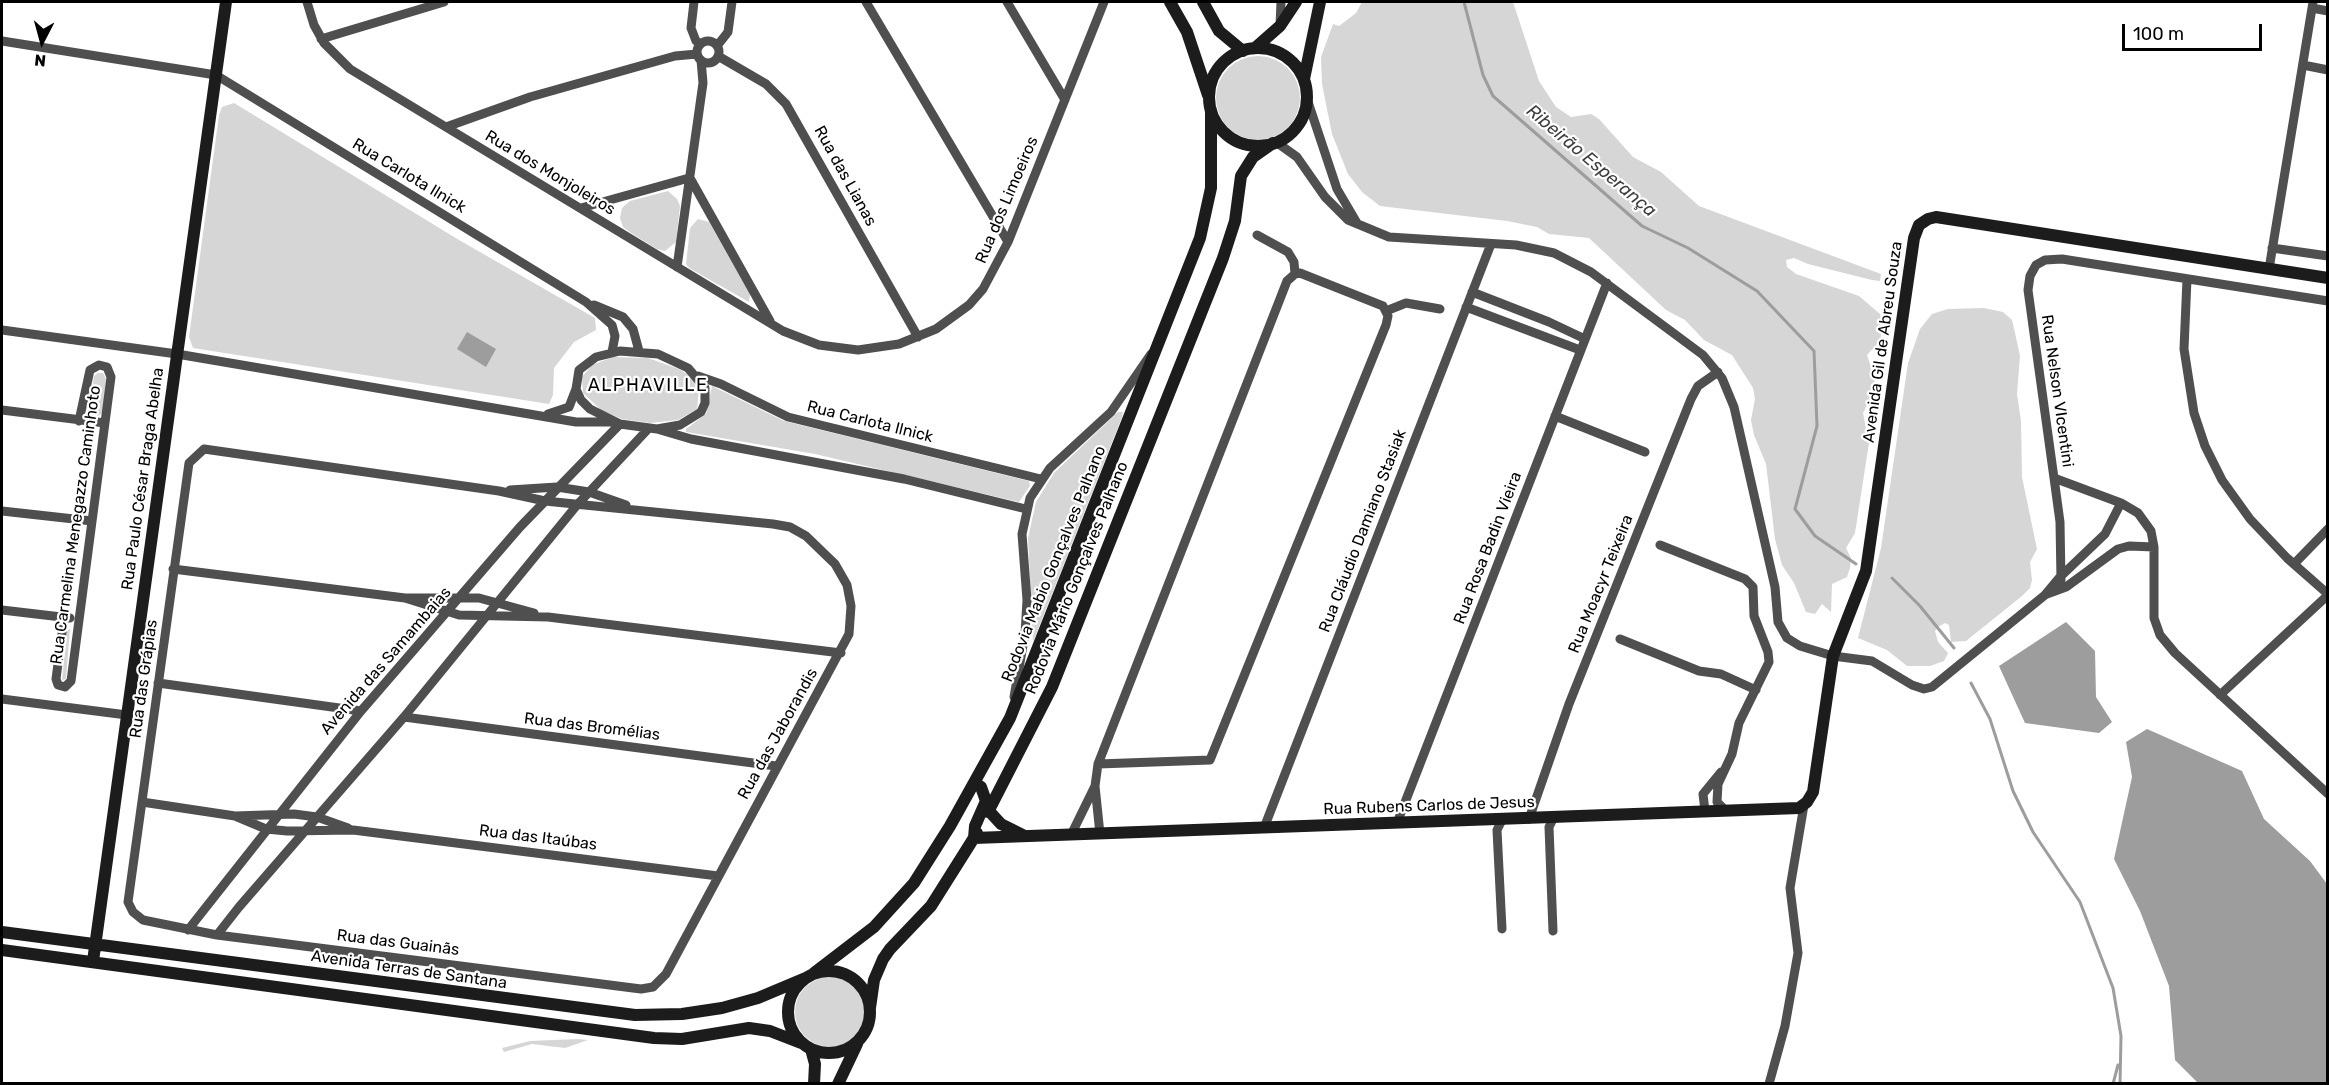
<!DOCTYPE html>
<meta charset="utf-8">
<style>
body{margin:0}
#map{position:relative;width:2329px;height:1085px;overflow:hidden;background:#fff;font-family:Rubik,sans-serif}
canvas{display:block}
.frame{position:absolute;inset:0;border:3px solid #000;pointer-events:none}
.north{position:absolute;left:12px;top:12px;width:60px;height:60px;-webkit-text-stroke:4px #fff;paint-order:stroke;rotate:186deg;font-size:16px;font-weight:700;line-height:24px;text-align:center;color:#000}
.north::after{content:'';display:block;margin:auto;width:21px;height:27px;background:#000;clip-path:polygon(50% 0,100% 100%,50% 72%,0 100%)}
.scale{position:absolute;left:2122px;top:24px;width:140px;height:27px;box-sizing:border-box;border:3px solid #000;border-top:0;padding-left:8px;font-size:18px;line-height:21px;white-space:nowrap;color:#000;-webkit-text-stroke:4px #fff;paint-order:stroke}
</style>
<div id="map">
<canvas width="2329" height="1085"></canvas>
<div class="frame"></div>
<div class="north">N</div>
<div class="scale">100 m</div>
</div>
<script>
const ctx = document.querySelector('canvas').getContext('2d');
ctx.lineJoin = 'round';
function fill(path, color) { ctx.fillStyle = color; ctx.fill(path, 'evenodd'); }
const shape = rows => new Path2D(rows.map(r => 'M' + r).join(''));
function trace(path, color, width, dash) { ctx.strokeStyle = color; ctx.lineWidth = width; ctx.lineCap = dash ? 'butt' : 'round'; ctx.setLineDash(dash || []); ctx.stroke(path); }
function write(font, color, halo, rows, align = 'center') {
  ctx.font = font + ' Rubik,sans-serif'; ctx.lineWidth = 4.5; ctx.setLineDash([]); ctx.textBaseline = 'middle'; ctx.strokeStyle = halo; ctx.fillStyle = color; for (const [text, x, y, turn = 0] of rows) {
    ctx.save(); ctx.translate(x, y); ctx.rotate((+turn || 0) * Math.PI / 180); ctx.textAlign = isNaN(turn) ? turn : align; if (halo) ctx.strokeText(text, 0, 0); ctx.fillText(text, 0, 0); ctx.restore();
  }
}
fill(shape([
 [1362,2,1513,2,1539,81,1556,107,1571,117,1591,114,1599,119,1633,157,1661,172,1699,206,1881,274,1880,281,1872,280,1808,264,1794,258,1786,260,1787,267,1796,274,1859,296,1880,314,1883,323,1880,341,1867,355,1875,379,1872,395,1863,413,1869,443,1855,533,1846,548,1851,558,1850,568,1847,577,1832,584,1831,612,1822,604,1815,614,1806,612,1794,583,1782,565,1775,539,1766,464,1754,435,1751,420,1755,399,1753,388,1732,355,1704,340,1685,320,1666,310,1589,238,1549,234,1537,227,1507,221,1380,206,1362,192,1348,174,1332,134,1322,84,1321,57,1333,24,1339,26,1347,20,1356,13],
 '1216 98a42 42 0 1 1 84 0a42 42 0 1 1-84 0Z',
 [234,103,459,240,595,318,596,330,574,342,554,368,553,395,549,404,193,348,189,337,219,115,222,107],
 [668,191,677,199,680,206,676,242,665,251,657,249,631,233,623,227,620,218,622,208,630,201],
 [698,219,709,222,750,294,749,302,689,268,686,264,690,228],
 [1984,308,2003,312,2012,320,2017,342,2020,356,2017,394,2021,421,2022,477,2037,549,2030,562,2032,580,2030,588,2022,596,1966,641,1951,642,1949,625,1945,623,1938,627,1935,631,1938,642,1948,653,1944,661,1930,666,1907,666,1887,650,1858,638,1881,548,1908,363,1920,329,1932,314,1948,309],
 [613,357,648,358,679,369,690,376,699,389,697,409,678,420,650,423,622,419,601,410,583,393,582,377,592,365],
 [98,373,103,373,106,379,103,413,94,418,88,413,94,376],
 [712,386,784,421,1029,481,1030,486,1019,502,815,454,686,432,686,429,706,414],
 [1118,412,1123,412,1122,417,1033,642,1028,538,1036,502,1054,473],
 [70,629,66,679,62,680,67,631],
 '795 1012a35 35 0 1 1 70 0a35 35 0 1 1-70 0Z',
 [578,1039,588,1040,565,1048,532,1044,504,1052,502,1048,530,1041]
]), '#d6d6d6');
fill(shape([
 [467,332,496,349,486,367,457,349],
 [2066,622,2095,651,2096,697,2112,722,2099,733,2025,723,1999,666],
 [2147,729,2242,771,2264,819,2310,861,2327,884,2327,1083,2198,1083,2175,1060,2169,986,2140,911,2114,859,2132,777,2126,742]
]), '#9d9d9d');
trace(shape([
 [1464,2,1483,75,1493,96,1642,226,1688,248,1757,291,1814,351,1817,426,1795,509,1815,536,1856,564],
 [1892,578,1920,606,1954,648],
 [1971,683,1990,719,2013,791,2033,832,2080,902,2113,988,2121,1036,2120,1084],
 [2113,1084,2118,1065]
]), '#9d9d9d', 3);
trace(shape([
 [307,2,314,25,324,43,350,69,783,331,819,345,858,350,899,344,936,329,969,305,983,289,1008,242,1104,2],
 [694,2,691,28,696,41,701,44],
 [866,2,1008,242],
 [1007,2,1065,100],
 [2312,8,2328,11],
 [1280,26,1281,2],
 [321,39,444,2],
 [2,41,216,75,586,302,612,325,615,336,612,352],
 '697 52a11 11 0 1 1 22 0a11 11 0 1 1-22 0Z',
 [717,46,728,32,732,2],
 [718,56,766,84,786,104,918,337],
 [2303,65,2328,70],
 [1307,99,1337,189,1357,223],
 [446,127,530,97,675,56,697,54],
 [1276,142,1297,157,1325,197,1348,220,1389,237,1516,245,1554,253,1591,272,1703,355,1722,378,1734,407,1775,587,1778,622,1787,638,1800,646,1833,656,1872,661,1912,685,1924,689,1932,687,2045,595,2060,577,2105,534,2121,503],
 [690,178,770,321],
 [581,208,689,178],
 [1257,235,1288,252,1294,262,1295,274],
 [2272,248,2328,256],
 [677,267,703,83,701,60],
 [2269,269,2313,2],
 [2187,279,2184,349,2194,413,2205,446,2222,480,2250,519,2287,558,2328,594],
 [1472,292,1549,322,1585,339],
 [2328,301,2062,259,2045,260,2036,265,2030,276,2028,290,2054,478,2121,503,2138,513,2151,531,2154,547,2154,618,2160,635,2175,653,2328,794],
 [594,305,623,317,633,329,639,351],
 [1466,307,1580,350],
 [1386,311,1406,303,1440,309],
 [2,330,177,354,576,422,613,422],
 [620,351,658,354,688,368,705,388,705,403,701,412,680,425,657,429,620,424,590,409,581,400,576,389,579,370,596,357,620,351],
 [698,376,721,384,788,417,1041,479],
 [2,410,105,423],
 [548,414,569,407,576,389],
 [1555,416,1645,452],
 [657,429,691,439,904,479,1026,509],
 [204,449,499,491,545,501,773,524,790,527,806,536,835,564,847,585,851,606,849,634,666,974,653,987,641,989,217,935,143,920,133,912,128,902,189,463,204,449],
 [2054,478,2060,522,2061,580],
 [510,490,557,487,589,492,626,505],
 [2,511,92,521],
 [1660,545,1745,579,1753,587,1754,616,1768,652,1769,662,1739,723,1732,754,1718,784,1717,802,1725,810],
 [2294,564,2328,529],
 [173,569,405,598,479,598,534,613],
 [2047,594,2066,587,2118,549,2129,546,2154,547],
 [405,598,459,615,548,617,841,653],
 [2,610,70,618],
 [64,618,56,679,58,685,65,687,71,681,111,377,107,367,99,365,90,370,79,421],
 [1620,639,1699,671,1721,674,1756,690],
 [158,683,361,711],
 [2220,695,2328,595],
 [1014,697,1025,634,1027,600,1022,534,1030,498,1050,468,1111,412,1151,354],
 [2,699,127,715],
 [404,717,776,766],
 [1095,786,1100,834],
 [142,802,235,816,294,814,317,817,348,828],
 [1705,811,1703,794,1721,772],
 [235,816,266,829,287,831,353,830,718,876],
 [1529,819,1569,704,1691,399,1698,386,1718,372],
 [1397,823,1607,283],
 [1264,828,1491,244],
 [1071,835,1095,786,1098,764,1287,281,1295,274,1300,273,1383,306,1388,316,1386,325,1210,760,1098,764],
 [1502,929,1497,830,1502,820],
 [188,930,361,711,520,527,620,424],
 [1553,931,1549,827,1554,817],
 [217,935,239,907,404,717,577,505,649,428],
 [1769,1084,1785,1026,1798,953,1790,888,1804,805]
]), '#4f4f4f', 9);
trace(shape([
 [1170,2,1187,32,1208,95],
 [1203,2,1219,31,1243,51],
 [1255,48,1280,26,1296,2],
 '1209 97a49 49 0 1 1 98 0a49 49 0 1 1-98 0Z',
 [1304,79,1320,2],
 [975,783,981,787,986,801,975,826,974,838,1799,808,1807,802,1813,792,1833,656,1866,571,1914,238,1919,225,1928,219,1936,217,2328,278],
 [989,811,1001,824,1023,835],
 [988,812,1052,687,1223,258,1235,221,1241,176,1253,157,1273,143],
 [2,932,635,1015,682,1014,722,1008,758,998,808,977],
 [2,950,654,1038,682,1039,749,1028,770,1031,801,1043],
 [93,961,226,2],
 '788 1012a41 41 0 1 1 82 0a41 41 0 1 1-82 0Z',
 [814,973,874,927,914,883,950,826,1010,718,1200,238,1211,188,1211,110],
 [870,1008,874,980,883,959,890,949,931,906,977,833],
 [811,1049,815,1064,814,1084],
 [838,1084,857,1044]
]), '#1c1c1c', 12);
write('16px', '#000', '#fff', [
 ["Rua dos Monjoleiros",550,173,31],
 ["Rua Carlota Ilnick",409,176,31],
 ["Rua das Lianas",845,176,61],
 ["Rua dos Limoeiros",1007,200,-67],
 ["Avenida Gil de Abreu Souza",1883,342,-82],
 ["Rua Nelson VIcentini",2057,391,82],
 ["Rua Carlota Ilnick",870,422,14],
 ["Rua Paulo César Braga Abelha",143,479,-82],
 ["Rua Carmelina Menegazzo Caminhoto",76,525,-82],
 ["Rua Cláudio Damiano Stasiak",1363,531,-69],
 ["Rua Rosa Badin Vieira",1488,548,-69],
 ["Rodovia Mabio Gonçalves Palhano",1054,564,-68],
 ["Rodovia Mário Gonçalves Palhano",1077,578,-68],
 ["Rua Moacyr Teixeira",1601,584,-68],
 ["Avenida das Samambaias",386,661,-49],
 ["Rua das Grápias",144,679,-82],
 ["Rua das Bromélias",592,727,7],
 ["Rua das Jaborandis",778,734,-61],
 ["Rua Rubens Carlos de Jesus",1429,806,-2],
 ["Rua das Itaúbas",538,838,7],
 ["Rua das Guainãs",398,943,7],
 ["Avenida Terras de Santana",409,970,8]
]);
write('italic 18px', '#3e3e3e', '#fff', [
 ["Ribeirão Esperança",1591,161,40]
]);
ctx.letterSpacing = '1.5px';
write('18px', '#000', '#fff', [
 ["ALPHAVILLE",648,386]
]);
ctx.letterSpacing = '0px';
</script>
